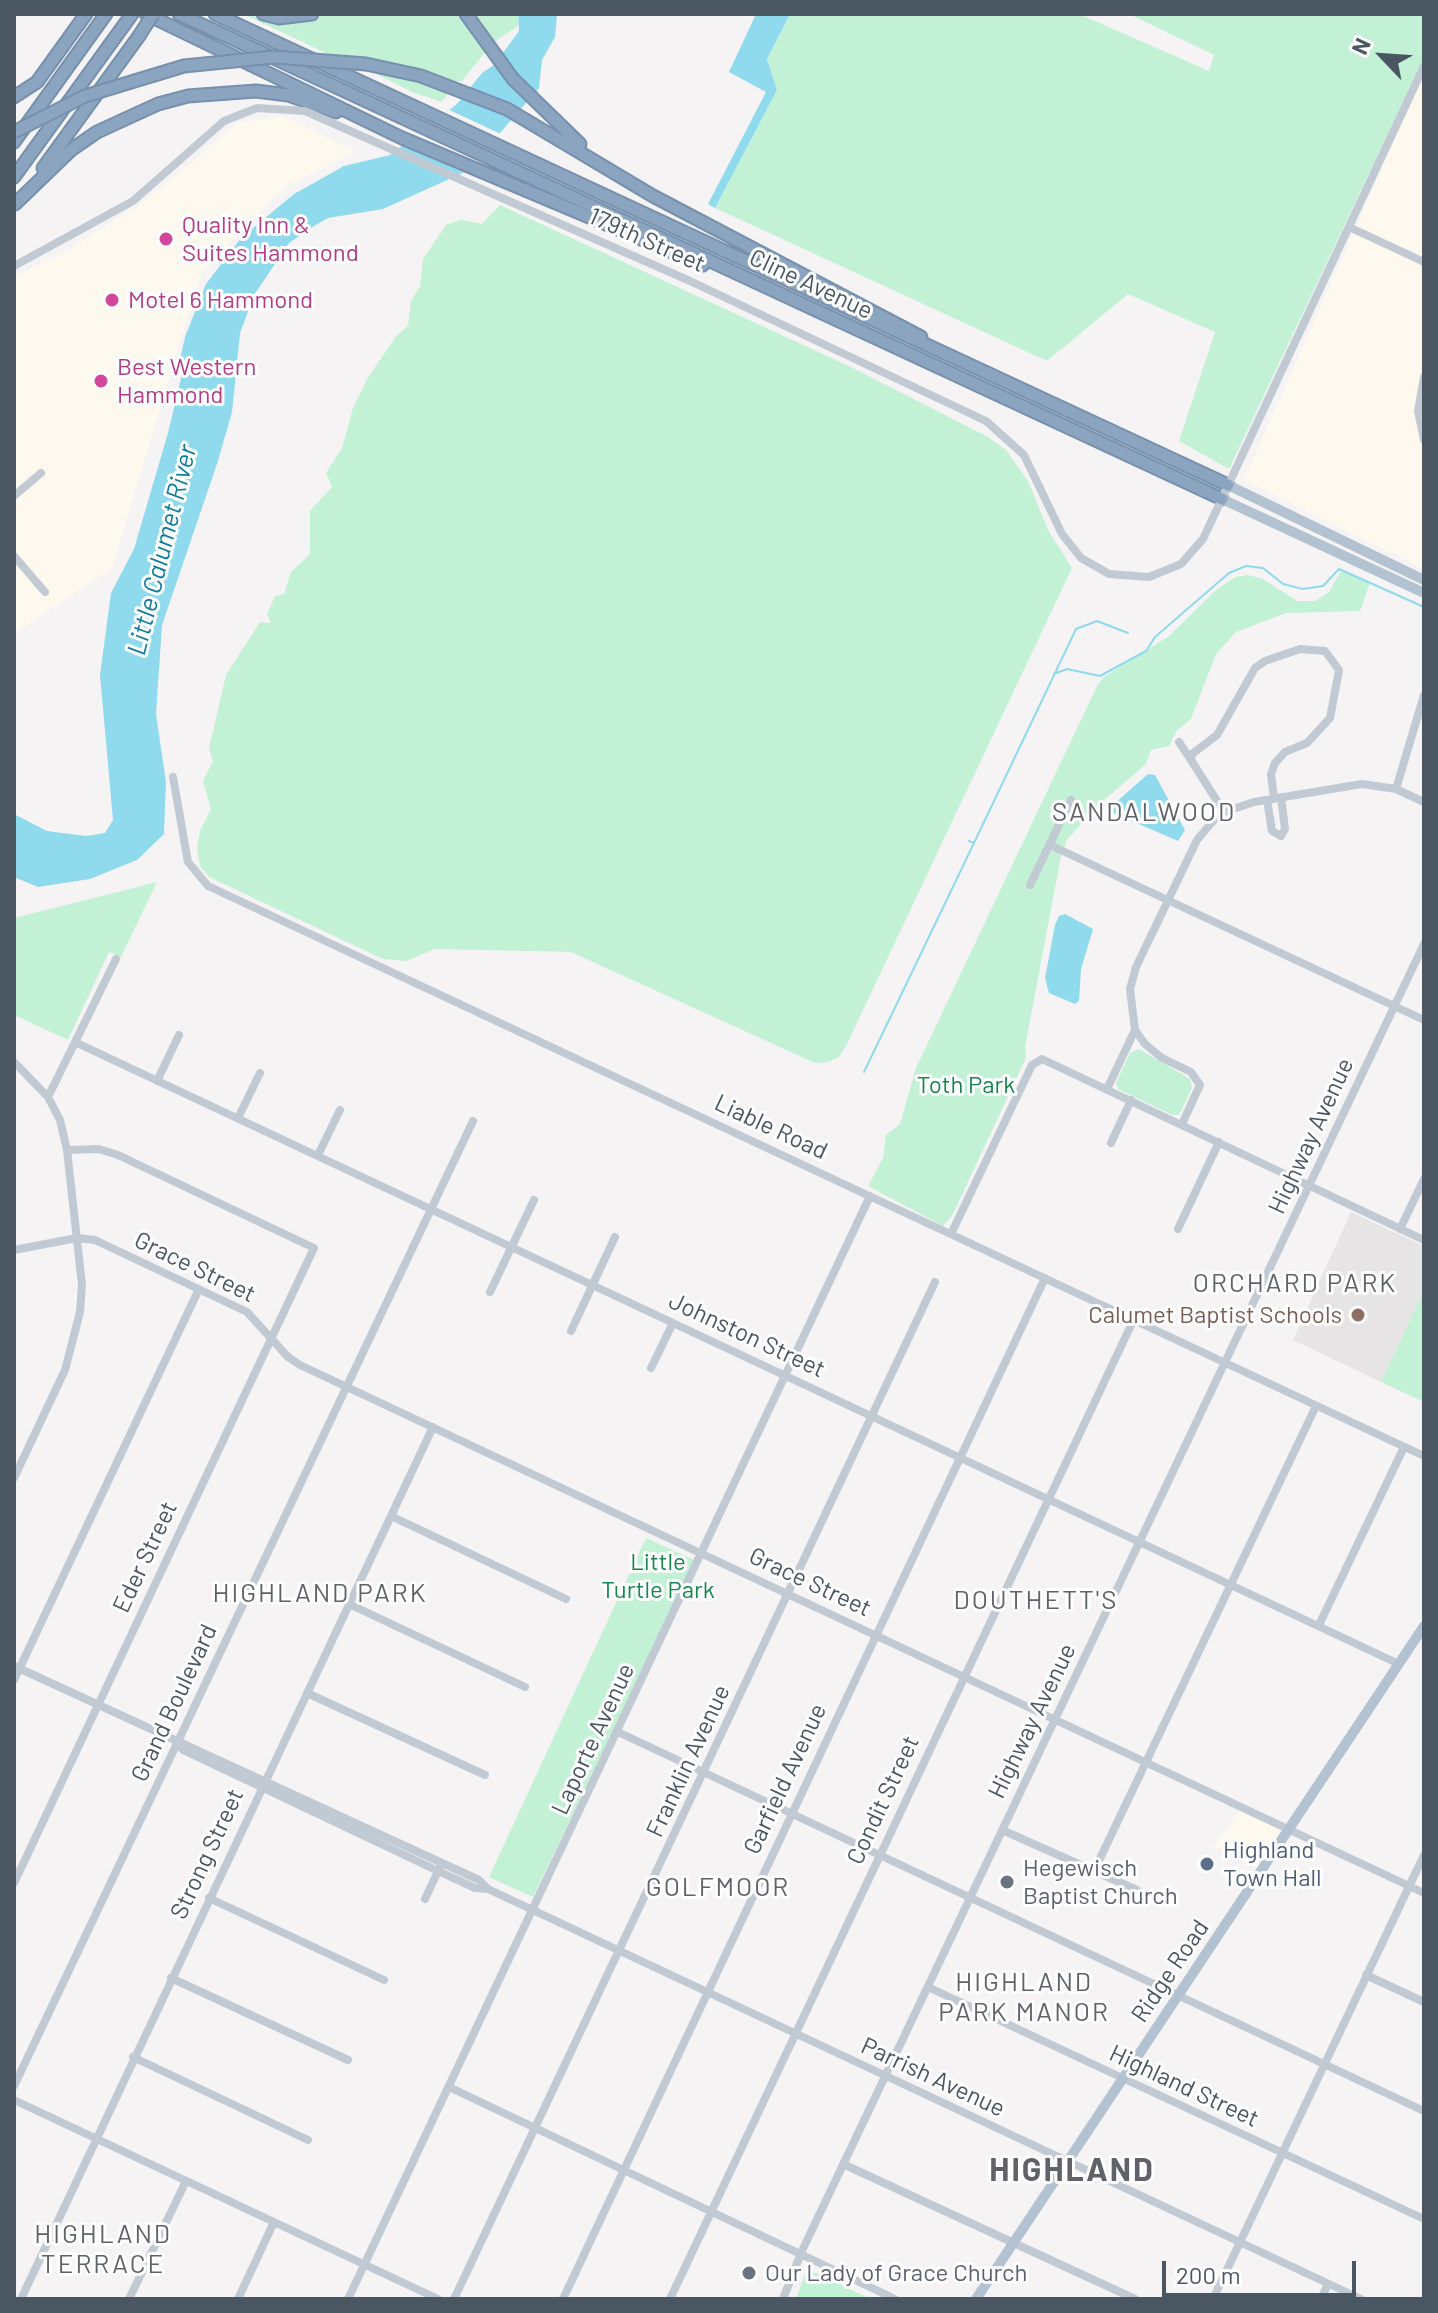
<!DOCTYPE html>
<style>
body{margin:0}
#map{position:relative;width:1438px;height:2313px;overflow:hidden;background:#f5f3f3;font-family:Barlow,sans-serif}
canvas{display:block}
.frame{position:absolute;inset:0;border:16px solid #4a5661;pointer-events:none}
.north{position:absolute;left:1342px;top:16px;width:80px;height:80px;-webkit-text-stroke:6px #fff;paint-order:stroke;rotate:295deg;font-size:22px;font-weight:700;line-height:32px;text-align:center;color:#4a5661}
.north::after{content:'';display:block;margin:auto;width:28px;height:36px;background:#4a5661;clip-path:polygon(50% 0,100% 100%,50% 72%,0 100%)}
.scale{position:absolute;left:1162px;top:2261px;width:194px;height:36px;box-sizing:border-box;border:4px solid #4a5661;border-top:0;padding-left:10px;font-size:24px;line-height:28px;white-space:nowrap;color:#4a5661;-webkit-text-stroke:6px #fff;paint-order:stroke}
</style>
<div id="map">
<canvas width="1438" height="2313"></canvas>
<div class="frame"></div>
<div class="north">N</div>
<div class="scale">200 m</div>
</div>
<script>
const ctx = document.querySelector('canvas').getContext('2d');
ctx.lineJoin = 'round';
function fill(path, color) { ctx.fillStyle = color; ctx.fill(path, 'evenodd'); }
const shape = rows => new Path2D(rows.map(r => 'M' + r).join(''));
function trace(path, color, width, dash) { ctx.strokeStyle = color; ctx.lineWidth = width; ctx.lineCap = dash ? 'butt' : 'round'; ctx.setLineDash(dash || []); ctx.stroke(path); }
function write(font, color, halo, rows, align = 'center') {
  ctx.font = font + ' Barlow,sans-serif'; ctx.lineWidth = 6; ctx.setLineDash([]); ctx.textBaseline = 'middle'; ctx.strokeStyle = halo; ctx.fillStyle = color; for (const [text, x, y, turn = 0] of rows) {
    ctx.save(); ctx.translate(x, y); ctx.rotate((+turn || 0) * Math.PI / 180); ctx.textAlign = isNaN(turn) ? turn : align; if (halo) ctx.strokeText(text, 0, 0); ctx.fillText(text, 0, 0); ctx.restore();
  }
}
fill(shape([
 [1424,74,1424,569,1244,480],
 [282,116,356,151,283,189,201,273,112,569,14,633,14,276,67,251,150,197,239,122],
 [1242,1808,1288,1829,1261,1870,1214,1847]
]), '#fdf9ef');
fill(shape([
 [1351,1212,1424,1246,1424,1290,1381,1382,1293,1340]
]), '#e6e4e5');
fill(shape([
 [243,14,289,24,329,14,461,14,486,51,462,81,455,81,391,63,328,54],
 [472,14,518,14,518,26,493,43],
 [790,14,1079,14,1209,71,1214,55,1129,14,1424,14,1424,57,1229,469,1179,441,1215,332,1128,294,1047,361,715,208,777,90,767,59],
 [367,69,413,79,450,90,442,102,412,92],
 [500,205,853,368,988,437,1006,450,1028,481,1048,530,1072,568,846,1046,839,1057,828,1062,815,1063,571,952,435,949,406,961,383,959,209,877,200,866,197,848,200,831,211,809,203,781,213,761,209,749,226,675,260,622,271,623,267,614,275,596,284,594,291,572,310,554,310,511,332,487,326,473,342,448,353,408,367,379,397,335,408,326,411,301,420,287,423,259,446,225,461,220,482,224],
 [1341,571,1370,583,1360,611,1286,613,1236,632,1216,654,1191,719,1177,730,1169,746,1151,750,1146,764,1095,808,1067,840,1061,856,1025,1047,1026,1058,952,1216,943,1226,868,1186,883,1158,886,1135,900,1124,916,1068,1098,684,1104,677,1169,636,1215,591,1235,577,1248,575,1263,579,1297,601,1315,601,1329,592],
 [157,882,121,957,109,952,68,1040,14,1015,14,918],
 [1139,1049,1190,1079,1192,1088,1179,1115,1172,1115,1118,1089,1116,1083,1130,1053],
 [1424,1290,1424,1402,1381,1382],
 [646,1538,694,1560,533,1897,489,1877],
 [807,2269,871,2299,796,2299]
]), '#c3f1d5');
fill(shape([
 [518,14,557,14,555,37,542,60,539,88,467,171,383,209,328,218,314,226,289,243,254,295,240,333,232,412,217,464,162,625,156,714,166,782,164,834,137,860,90,879,38,887,14,877,14,814,47,831,86,836,105,833,113,820,100,675,111,593,134,549,168,433,182,374,180,360,185,337,206,284,241,238,294,194,344,166,390,155,457,104,482,73,494,65,519,31],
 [756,14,790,14,767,59,777,90,715,208,708,204,766,92,729,72],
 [1148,774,1155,775,1185,830,1178,841,1111,812,1114,804],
 [1065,914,1093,929,1081,969,1079,1001,1075,1004,1049,993,1045,978,1055,925,1059,916]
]), '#90daee');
fill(shape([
 [443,107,503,135,486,158,467,174,399,144]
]), '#f5f3f3');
trace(shape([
 [1054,674,1067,669,1100,676,1146,651,1155,637,1229,573,1246,566,1263,568,1283,584,1303,589,1323,586,1339,569,1424,607],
 [969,841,974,843,1076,629,1097,621,1128,633],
 [864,1072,974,843]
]), '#90daee', 2);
const highway = shape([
 [146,14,402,138,703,265],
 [179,14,1222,499],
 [215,14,1228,485],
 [263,14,279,18,312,14],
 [466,14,513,79,580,144],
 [366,64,421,76,507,109,653,196,921,337],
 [14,97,37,82,86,14],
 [14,142,106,14],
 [43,168,139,36],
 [14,177,132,14],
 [15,204,71,150,97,132,158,104,188,96,256,91,288,95,336,112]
]);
trace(highway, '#7690ad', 15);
trace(shape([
 [1349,227,1424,262],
 [14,266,133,201,224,121,257,108,305,111,690,281,986,421,1024,455,1062,534,1081,558,1109,574,1149,577,1181,564,1203,539,1424,66],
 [1424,377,1418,411,1424,440],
 [14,496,41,473],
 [14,556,45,592],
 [1179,742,1191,760],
 [173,777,188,862,208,886,1424,1456],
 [1396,789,1424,695],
 [1267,800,1272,831,1281,836,1285,829,1281,797],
 [1224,812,1191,760,1192,754,1217,735,1255,668,1265,661,1300,649,1325,651,1339,670,1330,718,1307,743,1285,752,1275,763,1271,774,1274,798],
 [1050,845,1424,1020],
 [1030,885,1071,800],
 [1135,1030,1145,1044,1162,1058,1191,1072,1200,1085,1182,1124],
 [77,1043,1399,1664],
 [14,1062,48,1097,60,1120,67,1150,82,1285,80,1312,65,1370,14,1478],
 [157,1081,179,1035],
 [1107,1089,1135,1030,1130,989,1136,967,1197,840,1213,821,1224,812,1254,802,1362,784,1396,789,1424,802],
 [48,1097,116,959],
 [238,1118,260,1073],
 [1111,1143,1131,1100],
 [318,1155,340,1110],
 [1178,1229,1219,1142],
 [1400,1229,1424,1179],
 [951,1234,1032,1065,1042,1059,1424,1240],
 [14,1250,77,1238,95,1240,247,1312,288,1357,300,1365,1424,1893],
 [490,1292,534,1200],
 [571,1331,615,1237],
 [651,1368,673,1323],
 [391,1516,566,1599],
 [349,1604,525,1687],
 [1319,1625,1404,1447],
 [14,1666,479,1880,488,1889],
 [14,1680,199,1289],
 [307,1693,485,1775],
 [618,1732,1424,2111],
 [178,1743,183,1750,438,1871,475,1888,488,1889,1361,2299],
 [1002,1830,1137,1890],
 [1094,1871,1316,1406],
 [14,1883,314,1248,118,1155,99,1149,67,1150],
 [209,1898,384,1980],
 [425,1899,440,1867],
 [1366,1975,1424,2002],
 [171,1978,348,2060],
 [928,1987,1424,2219],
 [133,2057,308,2140],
 [14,2086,473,1121],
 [449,2087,895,2299],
 [14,2100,438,2299],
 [843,2164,1135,2299],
 [21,2299,433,1427],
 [129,2299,186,2181],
 [238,2299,274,2222],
 [348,2299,870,1196],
 [454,2299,935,1282],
 [563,2299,1045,1278],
 [670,2299,1134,1319],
 [783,2299,801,2253,1424,944],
 [1213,2299,1424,1855],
 [1321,2299,1328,2284]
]), '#c1cad2', 8);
trace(shape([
 [1228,485,1424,580],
 [1222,499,1424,593],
 [976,2299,1424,1626]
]), '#b3c2d1', 10);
trace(highway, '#8ba5c1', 11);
const highwayBridge = shape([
 [139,36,153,14],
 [14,132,85,96,184,66,274,57,366,64]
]);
trace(highwayBridge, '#7690ad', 15, []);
trace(highwayBridge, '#8ba5c1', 11);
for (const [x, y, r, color] of [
 [166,239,8,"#d1479c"],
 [112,300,8,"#d1479c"],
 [101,381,8,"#d1479c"],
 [1358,1315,8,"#8d6e63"],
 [1207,1864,8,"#5c6f8a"],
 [1007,1882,8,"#6b7280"],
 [749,2273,8,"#6b7280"]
]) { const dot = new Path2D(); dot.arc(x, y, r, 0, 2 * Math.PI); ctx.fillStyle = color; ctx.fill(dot); trace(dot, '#fff', 3); }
write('24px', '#b23c85', '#fff', [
 ["Quality Inn &",182,225],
 ["Suites Hammond",182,253],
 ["Motel 6 Hammond",128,300],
 ["Best Western",117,367],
 ["Hammond",117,395]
], 'left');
write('24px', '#4a5661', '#fff', [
 ["179th Street",647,240,24],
 ["Cline Avenue",811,284,25],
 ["Liable Road",771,1127,25],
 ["Highway Avenue",1311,1136,-65],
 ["Grace Street",195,1267,26],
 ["Johnston Street",747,1335,25],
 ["Eder Street",145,1557,-65],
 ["Grace Street",810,1582,25],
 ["Grand Boulevard",174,1703,-65],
 ["Highway Avenue",1032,1721,-64],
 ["Laporte Avenue",593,1739,-65],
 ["Franklin Avenue",688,1761,-65],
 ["Garfield Avenue",785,1779,-65],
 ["Condit Street",883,1800,-65],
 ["Strong Street",207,1854,-65],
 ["Ridge Road",1170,1971,-56],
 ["Parrish Avenue",933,2077,25],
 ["Highland Street",1184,2086,25]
]);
write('24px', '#17864f', '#fff', [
 ["Toth Park",966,1085],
 ["Little",658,1562],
 ["Turtle Park",658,1590]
]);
write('24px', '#785e54', '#fff', [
 ["Calumet Baptist Schools",1342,1315]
], 'right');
write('24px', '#4e5e75', '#fff', [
 ["Highland",1223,1850],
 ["Town Hall",1223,1878]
], 'left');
write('24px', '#5b616d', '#fff', [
 ["Hegewisch",1023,1868],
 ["Baptist Church",1023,1896],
 ["Our Lady of Grace Church",765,2273]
], 'left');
write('italic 26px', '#0c7c9b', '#fff', [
 ["Little Calumet River",162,550,-76]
]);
ctx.letterSpacing = '2px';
write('26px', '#5f6368', '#fff', [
 ["SANDALWOOD",1144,812],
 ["ORCHARD PARK",1295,1283],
 ["HIGHLAND PARK",320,1593],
 ["DOUTHETT'S",1036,1600],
 ["GOLFMOOR",718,1887],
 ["HIGHLAND",1024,1982],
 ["PARK MANOR",1024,2012],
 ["HIGHLAND",103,2234],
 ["TERRACE",103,2264]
]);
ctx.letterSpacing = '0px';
ctx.letterSpacing = '2px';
write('bold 32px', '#5f6368', '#fff', [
 ["HIGHLAND",1072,2170]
]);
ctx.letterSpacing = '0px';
</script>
